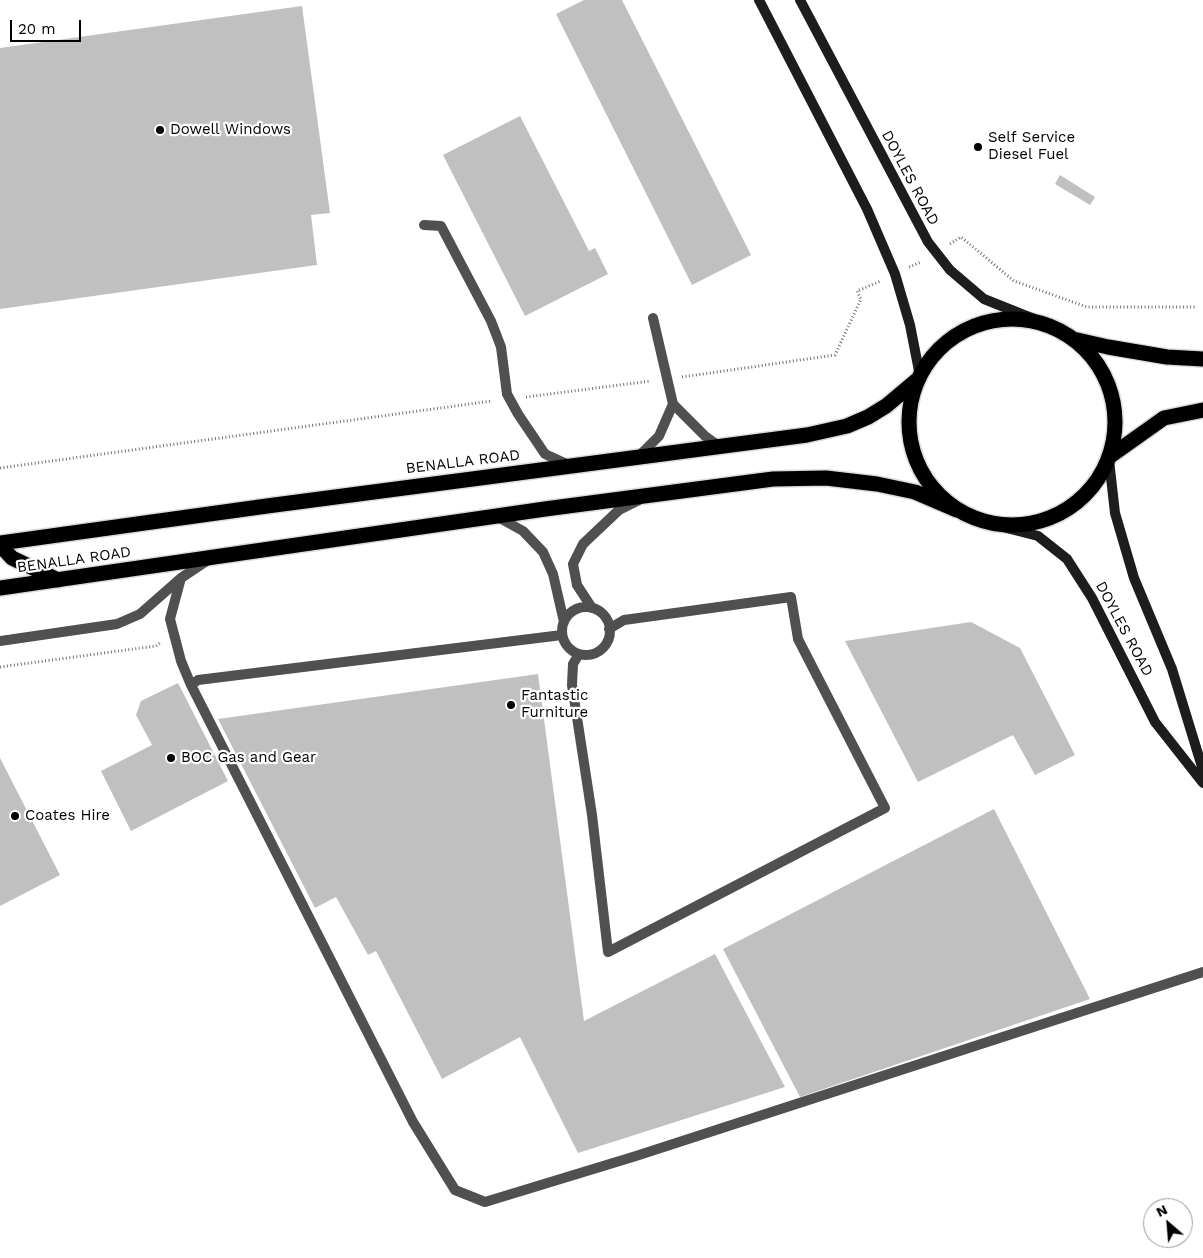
<!DOCTYPE html>
<style>
body{margin:0}
#map{position:relative;width:1203px;height:1258px;overflow:hidden;background:#fff;font-family:"Work Sans",sans-serif}
canvas{display:block}
.north{position:absolute;left:1143px;top:1198px;width:50px;height:50px;box-sizing:border-box;background:#fff;border:1px solid #999;border-radius:50%;rotate:333deg;font-size:14px;font-weight:700;line-height:20px;text-align:center;color:#000}
.north::after{content:'';display:block;margin:auto;width:18px;height:22px;background:#000;clip-path:polygon(50% 0,100% 100%,50% 72%,0 100%)}
.scale{position:absolute;left:10px;top:20px;width:71px;height:22px;box-sizing:border-box;border:2px solid #000;border-top:0;padding-left:6px;font-size:15px;line-height:18px;white-space:nowrap;color:#000;-webkit-text-stroke:4px #fff;paint-order:stroke}
</style>
<div id="map">
<canvas width="1203" height="1258"></canvas>
<div class="north">N</div>
<div class="scale">20 m</div>
</div>
<script>
const ctx = document.querySelector('canvas').getContext('2d');
ctx.lineJoin = 'round';
function fill(path, color) { ctx.fillStyle = color; ctx.fill(path, 'evenodd'); }
const shape = rows => new Path2D(rows.map(r => 'M' + r).join(''));
function trace(path, color, width, dash) { ctx.strokeStyle = color; ctx.lineWidth = width; ctx.lineCap = dash ? 'butt' : 'round'; ctx.setLineDash(dash || []); ctx.stroke(path); }
function write(font, color, halo, rows, align = 'center') {
  ctx.font = font + ' "Work Sans",sans-serif'; ctx.lineWidth = 4.5; ctx.setLineDash([]); ctx.textBaseline = 'middle'; ctx.strokeStyle = halo; ctx.fillStyle = color; for (const [text, x, y, turn = 0] of rows) {
    ctx.save(); ctx.translate(x, y); ctx.rotate((+turn || 0) * Math.PI / 180); ctx.textAlign = isNaN(turn) ? turn : align; if (halo) ctx.strokeText(text, 0, 0); ctx.fillText(text, 0, 0); ctx.restore();
  }
}
fill(shape([
 [584,0,622,0,751,255,692,285,556,14],
 [302,6,330,213,311,215,317,265,0,309,0,48],
 [520,116,589,251,595,248,608,274,525,316,443,155],
 [1060,175,1095,197,1090,205,1055,184],
 [971,622,1020,648,1075,755,1035,775,1013,735,918,782,845,641],
 [538,674,584,1021,715,954,785,1087,578,1153,520,1037,442,1079,376,951,368,955,336,897,315,908,218,719],
 [178,683,228,781,131,831,101,771,152,745,136,715,141,701],
 [0,758,60,875,0,906],
 [994,809,1090,999,800,1097,723,949]
]), '#c0c0c0');
const highway = shape([
 '909 422a103 103 0 1 1 206 0a103 103 0 1 1-206 0Z',
 [1073,339,1108,347,1167,357,1203,359],
 [1109,457,1164,418,1203,410],
 [0,543,267,506,807,435,847,426,868,417,886,406,917,380],
 [0,545,12,558,58,580],
 [0,588,545,509,773,479,826,478,877,484,915,492,957,510]
]);
trace(highway, '#dbdbdb', 18);
trace(shape([
 [950,244,961,237,1014,281,1087,307,1195,307],
 [909,267,921,262],
 [682,377,835,355,861,299,857,291,881,281],
 [526,397,651,381],
 [0,468,492,401],
 [0,667,156,646,160,643]
]), '#727272', 3, [1, 2.5]);
trace(shape([
 [424,225,441,226,491,321,501,347,507,394,518,414,545,454,571,466],
 [653,318,673,404],
 [638,457,659,436,673,404,705,436,720,447],
 [496,516,523,531,543,552,553,574,564,622],
 [181,578,170,619,181,661,191,685,413,1122,455,1190,485,1202,636,1156,1203,972],
 '562 631a24 24 0 1 1 48 0a24 24 0 1 1-48 0Z',
 [592,608,577,585,573,564,583,544,619,510,639,500],
 [0,641,117,624,140,614,181,578,208,560],
 [579,654,573,664,572,685,592,815,608,952,885,808,798,639,791,597,624,620,609,629],
 [191,685,198,680,562,635]
]), '#505050', 10);
trace(shape([
 [759,0,867,209,895,274,910,325,920,376],
 [800,0,928,242,950,270,984,299,1044,323],
 [1109,460,1115,513,1134,578,1172,669,1203,770],
 [991,524,1038,536,1067,559,1092,598,1155,722,1203,783]
]), '#1d1d1d', 10);
trace(highway, '#000', 15);
for (const [x, y, r, color] of [
 [160,130,5,"#000"],
 [978,147,5,"#000"],
 [511,705,5,"#000"],
 [171,758,5,"#000"],
 [15,816,5,"#000"]
]) { const dot = new Path2D(); dot.arc(x, y, r, 0, 2 * Math.PI); ctx.fillStyle = color; ctx.fill(dot); trace(dot, '#fff', 2); }
write('15px', '#000', '#fff', [
 ["Dowell Windows",170,130],
 ["Self Service",988,138],
 ["Diesel Fuel",988,155],
 ["Fantastic",521,696],
 ["Furniture",521,713],
 ["BOC Gas and Gear",181,758],
 ["Coates Hire",25,816]
], 'left');
write('15px', '#000', '#fff', [
 ["DOYLES ROAD",910,178,62],
 ["BENALLA ROAD",463,462,-7],
 ["BENALLA ROAD",74,560,-8],
 ["DOYLES ROAD",1124,629,62]
]);
</script>
